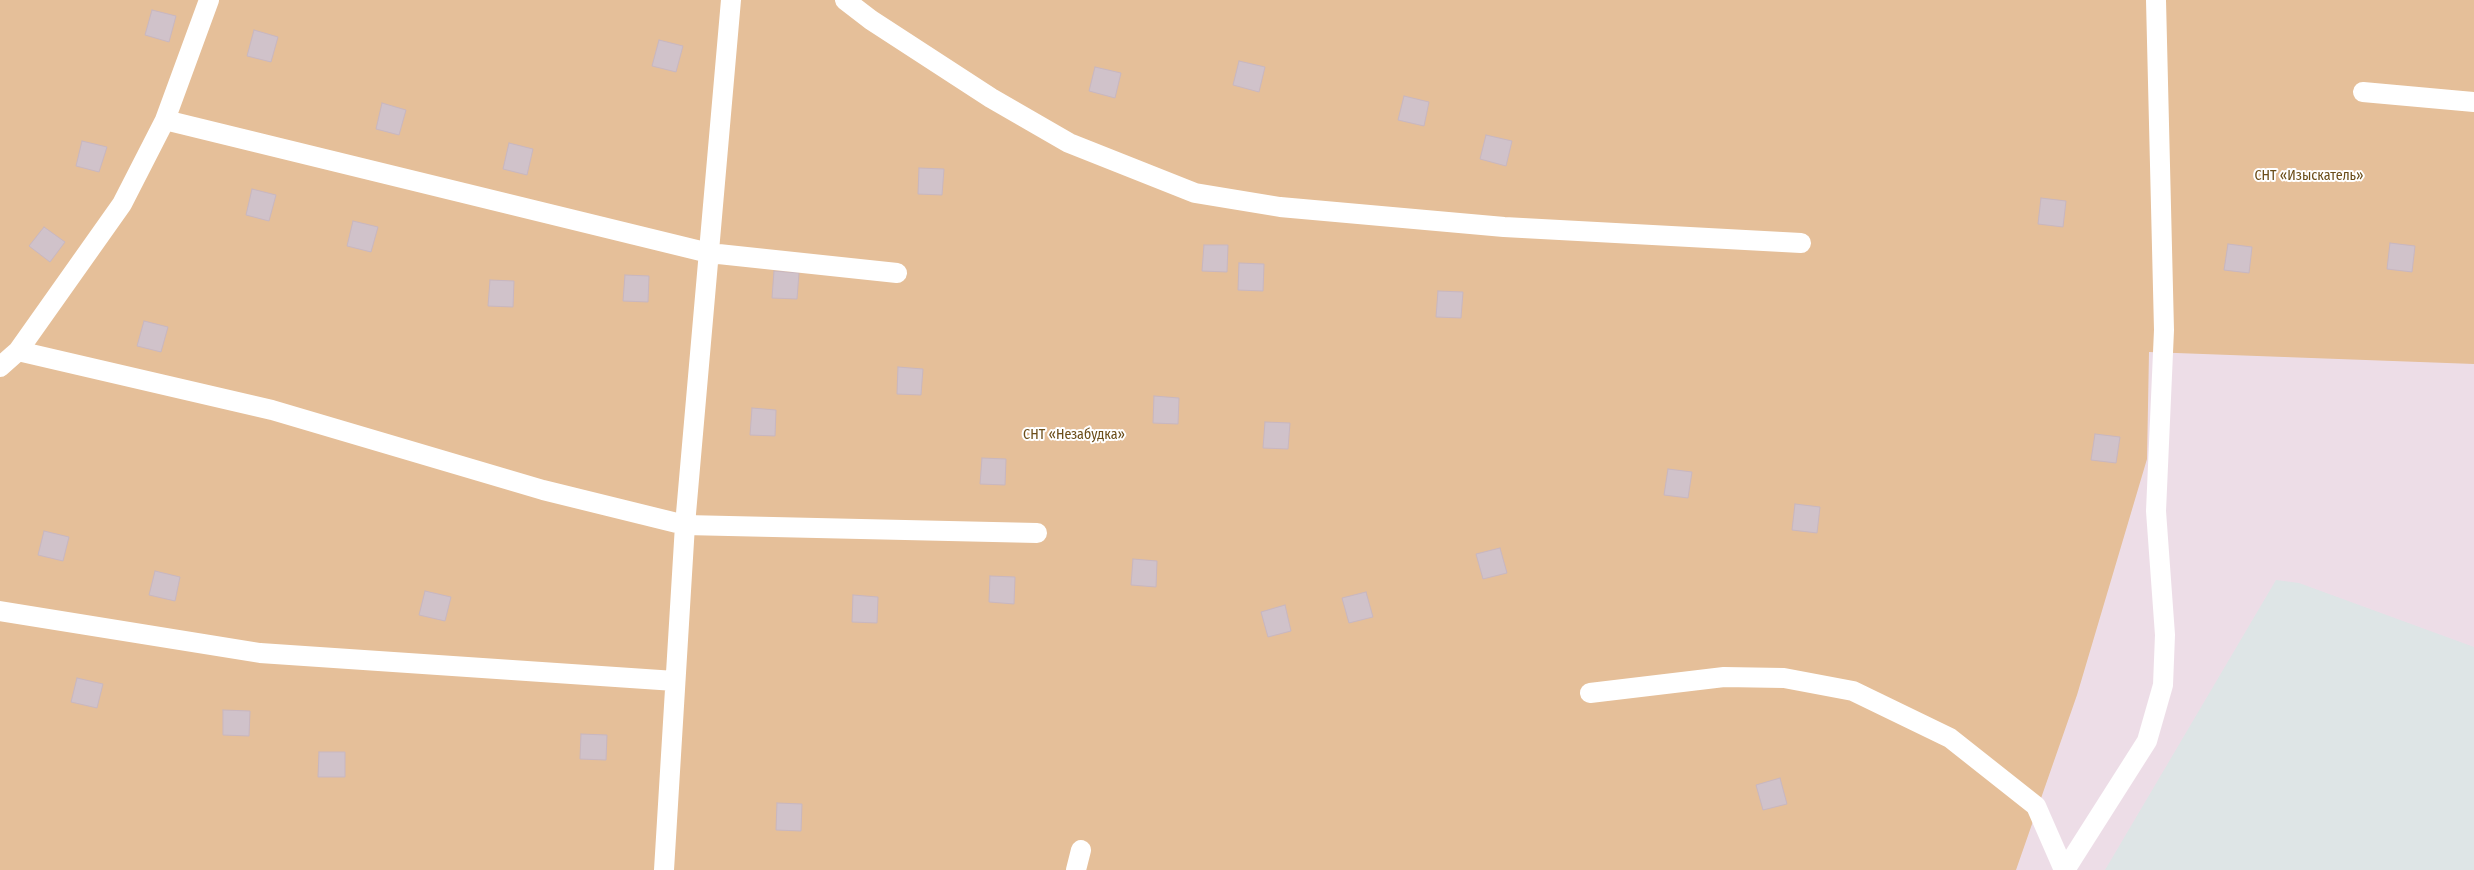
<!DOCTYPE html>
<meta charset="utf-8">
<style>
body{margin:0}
canvas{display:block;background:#eddde7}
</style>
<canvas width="2474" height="870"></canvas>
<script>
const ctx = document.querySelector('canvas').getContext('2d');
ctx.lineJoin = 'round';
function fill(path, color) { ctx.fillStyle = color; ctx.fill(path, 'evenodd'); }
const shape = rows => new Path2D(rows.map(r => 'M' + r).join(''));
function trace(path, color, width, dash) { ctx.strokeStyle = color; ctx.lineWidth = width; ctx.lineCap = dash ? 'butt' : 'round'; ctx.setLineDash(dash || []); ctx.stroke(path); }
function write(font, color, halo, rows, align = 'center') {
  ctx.font = font + ' "Fira Sans Condensed",sans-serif'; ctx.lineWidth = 4; ctx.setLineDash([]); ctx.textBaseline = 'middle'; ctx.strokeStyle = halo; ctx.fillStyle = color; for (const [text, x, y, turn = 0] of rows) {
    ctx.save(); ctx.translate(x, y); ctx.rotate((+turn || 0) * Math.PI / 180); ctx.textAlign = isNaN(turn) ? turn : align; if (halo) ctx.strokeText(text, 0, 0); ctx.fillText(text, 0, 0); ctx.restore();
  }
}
fill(shape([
 [2276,580,2299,583,2474,647,2474,870,2105,870]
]), '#dee5e6');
fill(shape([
 [0,0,2474,0,2474,364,2149,352,2147,459,2077,695,2016,870,0,870]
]), '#e5bf99');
const building = shape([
 [152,10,176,16,169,42,145,35,152,10],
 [254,30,278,37,271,62,247,56,254,30],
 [659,40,683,46,676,72,652,66,659,40],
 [1239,61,1265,67,1259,92,1233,85,1239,61],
 [1095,67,1121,73,1115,98,1089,91,1095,67],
 [1404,96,1429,102,1424,126,1398,120,1404,96],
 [382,103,406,110,399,135,376,129,382,103],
 [1486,135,1512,141,1506,166,1480,159,1486,135],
 [82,141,107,147,99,172,76,166,82,141],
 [509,143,533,149,527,175,503,169,509,143],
 [919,168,944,169,942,195,918,194,919,168],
 [252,189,276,195,269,221,246,215,252,189],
 [2041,198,2066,201,2063,227,2038,224,2041,198],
 [353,221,378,227,371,252,347,246,353,221],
 [44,227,65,242,50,262,29,246,44,227],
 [2390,243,2415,246,2412,272,2387,269,2390,243],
 [2228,244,2252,247,2249,273,2224,270,2228,244],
 [1204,245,1228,245,1227,272,1202,271,1204,245],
 [1239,263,1264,264,1263,291,1238,290,1239,263],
 [774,271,799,273,797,299,772,298,774,271],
 [625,275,649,276,648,302,623,301,625,275],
 [490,280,514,281,513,307,488,306,490,280],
 [1438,291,1463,292,1461,318,1436,317,1438,291],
 [144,321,168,327,161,352,137,346,144,321],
 [898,367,923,369,921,395,897,394,898,367],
 [1154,396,1179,398,1178,424,1153,423,1154,396],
 [752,408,776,410,775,436,750,435,752,408],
 [1265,422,1290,423,1288,449,1263,448,1265,422],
 [2095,434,2120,437,2116,463,2091,460,2095,434],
 [982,458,1006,459,1005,485,980,484,982,458],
 [1668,469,1692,472,1688,498,1664,495,1668,469],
 [1795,504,1820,507,1817,533,1792,530,1795,504],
 [44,531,69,537,63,561,38,555,44,531],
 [1500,548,1507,573,1483,579,1476,554,1500,548],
 [1133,559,1157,561,1156,587,1131,585,1133,559],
 [155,571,180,577,175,601,149,595,155,571],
 [990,576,1015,577,1014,604,989,602,990,576],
 [425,591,451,597,445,621,419,615,425,591],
 [1366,592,1373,617,1349,623,1342,598,1366,592],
 [853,595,878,597,877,623,852,622,853,595],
 [1285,605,1291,631,1268,637,1261,612,1285,605],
 [77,678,103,684,97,708,71,702,77,678],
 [223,710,250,711,249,736,223,735,223,710],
 [581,734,607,735,606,760,580,759,581,734],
 [319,752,345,752,345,777,318,777,319,752],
 [1780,778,1787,804,1763,810,1756,785,1780,778],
 [777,803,802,804,801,831,776,830,777,803]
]);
fill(building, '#d0c2ca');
trace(building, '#c9b7c0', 1);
trace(shape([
 [845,0,871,20,991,98,1069,143,1195,193,1280,207,1504,227,1801,243],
 [2363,92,2474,102],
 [165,120,709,253,897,273],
 [18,351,272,410,543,490,685,525,1037,533],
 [0,367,18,351,122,204,165,120,209,0],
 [0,611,260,653,675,681],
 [1590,693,1724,677,1784,678,1853,691,1950,738,2036,806,2064,870],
 [664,870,685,525,731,0],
 [1076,870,1081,850],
 [2065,870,2147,741,2163,685,2165,635,2156,511,2164,330,2156,0]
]), '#fff', 20);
write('14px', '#6b4d19', '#fff', [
 ["СНТ «Изыскатель»",2309,176],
 ["СНТ «Незабудка»",1074,435]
]);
</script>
